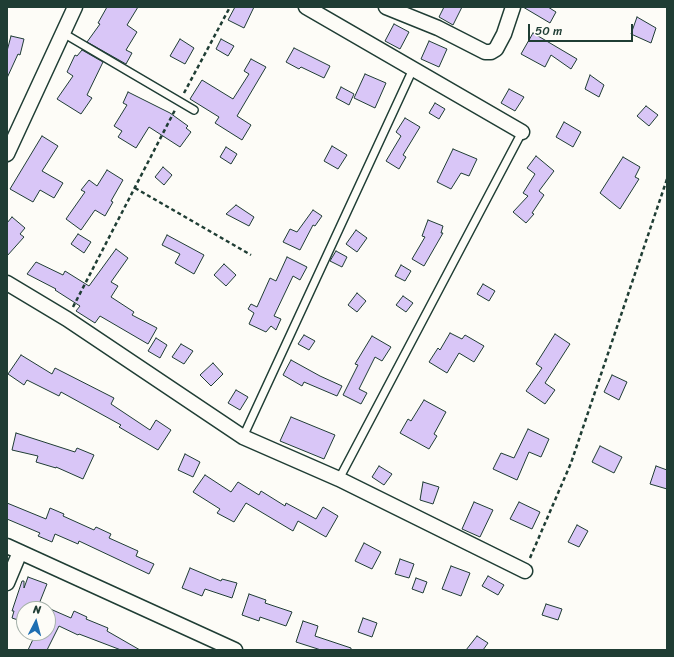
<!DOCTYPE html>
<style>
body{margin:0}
#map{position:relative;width:674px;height:657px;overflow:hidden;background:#fdfcf7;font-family:Sriracha,sans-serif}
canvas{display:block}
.frame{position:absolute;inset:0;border:8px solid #1f3d34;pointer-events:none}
.north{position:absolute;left:16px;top:601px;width:40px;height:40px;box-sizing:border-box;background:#fdfcf7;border:1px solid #a4b0a9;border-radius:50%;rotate:6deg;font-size:11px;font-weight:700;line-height:16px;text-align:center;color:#1f3d34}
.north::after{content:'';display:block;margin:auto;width:14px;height:18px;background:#1f6fb2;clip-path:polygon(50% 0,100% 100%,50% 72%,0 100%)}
.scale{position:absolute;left:528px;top:24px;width:105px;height:18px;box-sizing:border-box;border:2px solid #1f3d34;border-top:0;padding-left:5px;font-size:12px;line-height:14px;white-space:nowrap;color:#1f3d34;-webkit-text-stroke:3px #fdfcf7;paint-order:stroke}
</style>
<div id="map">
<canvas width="674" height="657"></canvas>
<div class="frame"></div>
<div class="north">N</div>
<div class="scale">50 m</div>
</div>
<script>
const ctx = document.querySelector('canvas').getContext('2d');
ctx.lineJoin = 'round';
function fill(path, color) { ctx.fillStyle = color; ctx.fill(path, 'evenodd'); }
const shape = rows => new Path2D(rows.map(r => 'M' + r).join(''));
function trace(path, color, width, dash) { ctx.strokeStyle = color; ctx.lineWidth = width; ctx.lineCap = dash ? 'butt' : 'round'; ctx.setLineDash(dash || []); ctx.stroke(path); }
const building = shape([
 [107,7,138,7,127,25,137,32,126,50,132,53,126,64,87,42,100,24,98,23,107,7],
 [235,7,254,7,244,28,228,20,235,7],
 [444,7,462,7,453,25,439,17,444,7],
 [523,7,548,7,556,12,550,23,523,7],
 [637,17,656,28,651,43,631,34,637,17],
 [394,24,409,32,400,49,385,41,394,24],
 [533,33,577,59,571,69,551,55,545,67,521,54,533,33],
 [11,36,24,39,20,55,18,54,7,78,7,51,11,36],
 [180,39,194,48,185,64,170,56,180,39],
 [221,39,234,46,228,56,216,49,221,39],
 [429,41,447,49,439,67,421,59,429,41],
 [294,48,330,66,324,78,301,67,299,69,286,62,294,48],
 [82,50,103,62,87,95,92,98,81,114,57,99,73,76,67,72,75,55,77,56,82,50],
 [251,59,266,67,237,116,251,125,242,140,215,123,219,117,190,99,202,80,233,99,249,74,244,71,251,59],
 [365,74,386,83,375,108,354,98,365,74],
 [590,75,604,85,599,97,585,89,590,75],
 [341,87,354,94,349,105,336,98,341,87],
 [509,89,524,97,515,111,501,103,509,89],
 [128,92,170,113,188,126,186,128,191,132,180,147,149,127,136,148,118,137,122,131,114,126,127,105,123,103,128,92],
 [435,103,445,109,439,119,429,113,435,103],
 [646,106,658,115,649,126,637,116,646,106],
 [405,118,420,127,403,155,406,157,399,169,386,161,401,136,396,132,405,118],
 [564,122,581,132,573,147,556,137,564,122],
 [42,136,58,146,42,171,63,183,54,198,40,190,33,202,10,189,42,136],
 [332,146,347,155,338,169,324,161,332,146],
 [226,147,237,154,231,164,220,157,226,147],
 [453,149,477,159,469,176,461,173,451,189,437,182,453,149],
 [536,156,554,171,539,191,544,195,532,213,534,214,526,223,513,212,528,196,523,193,535,174,527,168,536,156],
 [623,157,640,167,635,177,639,179,620,209,600,193,623,157],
 [163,167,172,175,164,185,155,177,163,167],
 [107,170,123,180,111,201,113,202,105,216,95,210,81,230,66,219,85,192,81,190,89,180,97,186,107,170],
 [236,205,254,217,249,226,226,214,236,205],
 [313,210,322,216,315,226,313,225,300,250,283,242,290,229,297,232,313,210],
 [12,217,25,228,20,234,24,237,7,256,7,223,12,217],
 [428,220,443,226,441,233,443,233,424,266,412,259,425,237,422,236,428,220],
 [356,230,367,238,357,252,346,244,356,230],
 [78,234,91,242,84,253,71,244,78,234],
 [167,235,204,255,194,274,175,263,180,254,162,245,167,235],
 [116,249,128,258,111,282,118,286,111,297,134,312,132,315,157,328,148,344,100,316,95,323,76,311,80,306,55,290,56,289,27,274,36,262,63,275,65,271,89,286,116,249],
 [336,251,347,257,342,267,330,261,336,251],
 [287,257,307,267,300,280,293,276,274,316,281,319,276,330,271,326,266,332,249,324,254,313,248,309,251,304,257,307,270,278,276,281,287,257],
 [224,264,236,275,226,286,214,275,224,264],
 [401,265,411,271,405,281,395,276,401,265],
 [483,284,495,291,489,301,477,294,483,284],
 [357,293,366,301,357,312,348,305,357,293],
 [403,296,413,303,406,312,396,305,403,296],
 [450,333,462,339,465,335,484,346,474,362,459,353,447,373,429,362,438,348,440,350,450,333],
 [555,334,570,344,545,383,555,390,545,404,526,391,542,368,536,364,555,334],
 [304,335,315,341,309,350,298,344,304,335],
 [372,336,391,347,382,361,375,357,359,389,367,393,361,404,343,395,358,365,355,364,372,336],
 [156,338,167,345,160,358,148,351,156,338],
 [181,344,193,351,184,364,172,357,181,344],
 [21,355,52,374,55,368,114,398,111,404,150,430,156,420,171,430,158,450,119,427,121,425,61,392,59,396,27,380,24,385,8,374,21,355],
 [291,360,320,376,342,386,337,396,304,382,302,386,283,375,291,360],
 [213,363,223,374,211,386,200,375,213,363],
 [612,375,627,382,619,400,604,392,612,375],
 [236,390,248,397,240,410,228,403,236,390],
 [424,400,446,412,434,434,437,436,429,449,400,433,408,419,411,421,424,400],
 [291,417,335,435,324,459,280,441,291,417],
 [528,429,549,439,541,457,529,452,517,480,493,469,501,453,514,458,528,429],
 [16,433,75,452,77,448,94,455,83,479,56,467,56,468,36,462,38,456,12,450,16,433],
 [600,446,622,457,614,473,592,462,600,446],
 [185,454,200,462,193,477,178,470,185,454],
 [379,466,392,474,384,485,372,477,379,466],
 [656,466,667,470,667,489,650,484,656,466],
 [205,475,231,492,238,482,259,495,261,491,285,506,286,503,316,519,323,507,338,516,326,537,298,521,293,531,246,503,234,522,217,513,220,509,193,492,205,475],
 [423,482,439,487,433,504,420,500,423,482],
 [474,502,493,510,480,537,462,529,474,502],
 [519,502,540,512,532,529,510,519,519,502],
 [7,503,46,519,50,508,64,514,63,516,94,530,96,527,111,534,109,538,138,551,136,556,154,564,149,574,79,541,78,544,55,534,52,542,38,536,40,533,7,519,7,503],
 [577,525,588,531,579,547,568,542,577,525],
 [364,543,381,552,372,569,355,561,364,543],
 [400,559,414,564,409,578,395,574,400,559],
 [451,566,470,573,461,596,442,589,451,566],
 [190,568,221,581,222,579,237,583,232,598,205,589,202,596,182,588,190,568],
 [488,576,504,585,498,595,482,586,488,576],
 [28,577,47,584,37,609,24,609,24,622,12,618,14,611,12,611,22,581,24,581,24,588,28,577],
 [416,578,427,582,423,593,412,589,416,578],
 [249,594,266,600,265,603,292,612,286,626,260,617,259,621,242,615,249,594],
 [546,604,562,609,558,620,542,615,546,604],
 [48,608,71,618,74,611,87,617,86,619,108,628,107,631,140,650,121,650,79,634,78,635,59,626,47,650,28,650,36,633,48,633,48,608],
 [363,618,377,623,372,637,358,632,363,618],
 [303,621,318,626,315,636,351,648,351,650,321,650,296,642,303,621],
 [477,636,488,643,483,650,466,650,477,636]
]);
fill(building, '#d9c6f7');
trace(building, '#1f3d34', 1);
const service = shape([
 [63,33,194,110],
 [243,437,413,69],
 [339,479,522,132]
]);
const minor = shape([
 [306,7,522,132],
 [386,7,438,28,485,52,491,52,496,49,504,34,513,7],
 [7,154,75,7],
 [7,283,67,319,243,437,339,479,525,571],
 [7,546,235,650],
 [7,583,20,552]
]);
trace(service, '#1f3d34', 10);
trace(minor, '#1f3d34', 17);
trace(shape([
 [184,93,230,7],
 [135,188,251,255],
 [73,307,175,110],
 [530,558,571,463,667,179]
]), '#1f3d34', 2.5, [4, 3]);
trace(service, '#fdfcf7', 7);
trace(minor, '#fdfcf7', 14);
</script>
